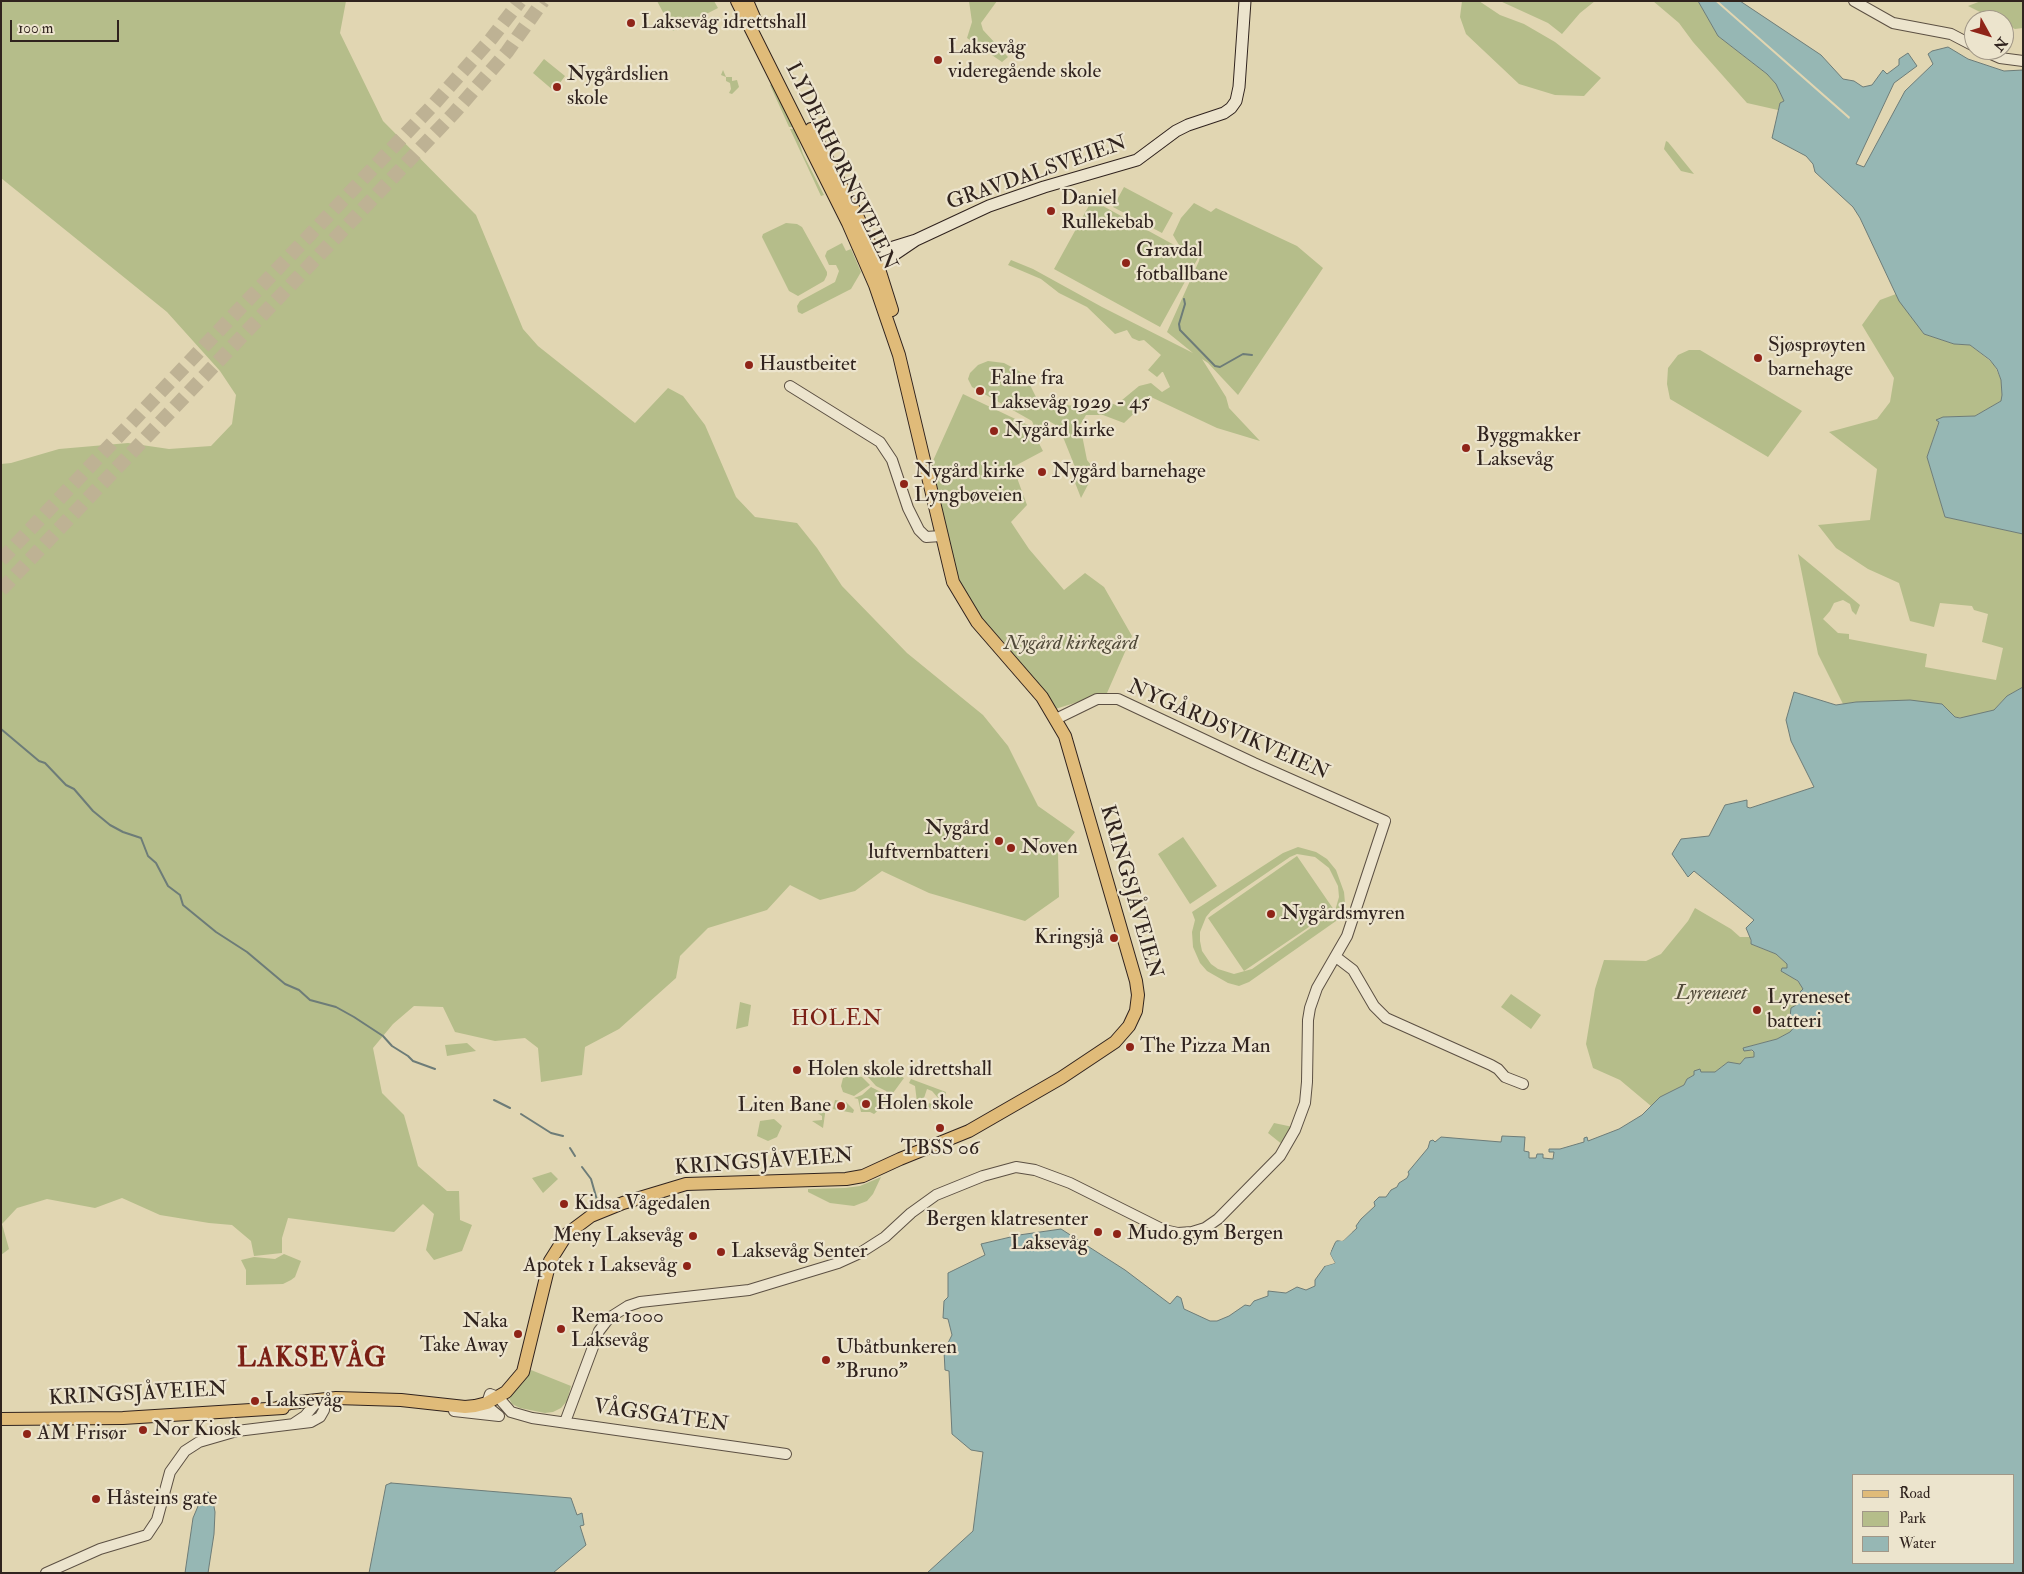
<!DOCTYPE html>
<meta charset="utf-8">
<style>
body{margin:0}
#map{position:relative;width:2024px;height:1574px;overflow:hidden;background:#e1d6b2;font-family:"IM FELL Double Pica",serif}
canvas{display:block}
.frame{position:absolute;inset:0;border:2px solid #30231e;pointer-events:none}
.legend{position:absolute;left:1852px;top:1474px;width:162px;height:90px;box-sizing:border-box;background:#ece4cd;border:1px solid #a19787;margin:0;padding:6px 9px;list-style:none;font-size:15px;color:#30231e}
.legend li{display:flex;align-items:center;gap:10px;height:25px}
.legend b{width:25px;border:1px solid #a19787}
.north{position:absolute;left:1964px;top:10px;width:50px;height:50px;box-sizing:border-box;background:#ece4cd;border:1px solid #a19787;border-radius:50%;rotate:129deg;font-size:14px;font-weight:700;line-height:20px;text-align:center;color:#30231e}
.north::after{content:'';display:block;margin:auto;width:18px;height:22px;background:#8f2418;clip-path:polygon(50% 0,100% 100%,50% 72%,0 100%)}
.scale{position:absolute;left:10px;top:20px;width:109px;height:22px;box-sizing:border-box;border:2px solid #30231e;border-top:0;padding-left:6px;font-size:15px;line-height:18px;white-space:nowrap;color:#30231e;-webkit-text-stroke:4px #ece4cd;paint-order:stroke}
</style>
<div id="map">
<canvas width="2024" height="1574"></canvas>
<div class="frame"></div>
<ul class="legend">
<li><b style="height:6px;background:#e0bb79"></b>Road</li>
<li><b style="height:14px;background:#b5bd8a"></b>Park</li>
<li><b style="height:14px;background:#96b7b4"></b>Water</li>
</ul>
<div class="north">N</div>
<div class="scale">100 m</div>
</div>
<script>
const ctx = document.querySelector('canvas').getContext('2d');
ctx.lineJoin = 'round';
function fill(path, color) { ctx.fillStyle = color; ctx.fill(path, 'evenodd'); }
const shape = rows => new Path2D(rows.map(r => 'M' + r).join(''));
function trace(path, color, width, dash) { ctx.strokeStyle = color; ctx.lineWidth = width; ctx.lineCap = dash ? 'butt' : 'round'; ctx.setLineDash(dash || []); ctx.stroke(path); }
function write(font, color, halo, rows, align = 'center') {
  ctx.font = font + ' "IM FELL Double Pica",serif'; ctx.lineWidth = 4.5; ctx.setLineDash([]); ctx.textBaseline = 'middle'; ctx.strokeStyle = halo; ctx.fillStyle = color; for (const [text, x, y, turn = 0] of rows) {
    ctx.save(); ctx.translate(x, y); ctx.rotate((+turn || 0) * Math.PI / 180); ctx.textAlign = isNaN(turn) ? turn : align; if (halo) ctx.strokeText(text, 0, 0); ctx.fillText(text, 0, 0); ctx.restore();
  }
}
fill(shape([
 [1,1,346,1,340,33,383,121,476,215,523,329,538,346,635,423,668,388,683,396,705,425,736,497,755,517,797,523,817,548,842,586,907,653,983,715,1008,746,1038,806,1075,832,1058,853,1059,897,1025,921,929,893,882,871,855,891,820,900,790,885,767,910,708,928,680,956,676,978,619,1029,585,1047,582,1075,541,1082,538,1048,525,1038,495,1041,455,1032,443,1007,414,1006,393,1024,373,1048,382,1093,404,1115,418,1166,447,1191,459,1191,460,1220,472,1225,462,1251,434,1260,426,1250,434,1214,423,1204,394,1232,288,1218,282,1238,282,1253,254,1256,251,1241,232,1225,209,1223,160,1215,122,1198,95,1208,47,1199,17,1208,2,1224,9,1249,1,1255,1,464,11,463,59,449,128,443,169,449,211,446,232,424,236,395,220,371,167,312,1,178],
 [657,1,714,1,718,8,673,31],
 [969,1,997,1,981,23,983,30,1008,57,1002,62,967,38,972,22],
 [1462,1,1479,1,1500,15,1524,24,1555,42,1601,78,1584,96,1555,95,1519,84,1466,34,1460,17],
 [1500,1,1595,1,1580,13,1562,34,1548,23],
 [1653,1,1698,1,1718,36,1767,74,1776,84,1784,101,1780,103,1778,110,1747,103,1693,42,1679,23],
 [1981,1,2023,1,2023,28,2015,29,2004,24,2004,20,1996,20,1968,6],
 [544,59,565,76,554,91,533,73],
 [723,70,726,77,732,77,732,81,737,80,739,87,732,94,729,93,731,89,730,83,726,81,726,77,721,75],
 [772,84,794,127,789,127,770,85],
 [790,129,795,129,803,154,824,195,821,196],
 [1666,141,1668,142,1694,174,1681,171,1664,149],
 [1124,187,1173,213,1162,233,1113,207],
 [1092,200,1198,258,1160,327,1054,269],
 [1194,203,1211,212,1216,208,1297,246,1323,268,1238,395,1208,363,1202,359,1226,397,1229,408,1260,441,1217,428,1151,397,1124,423,1103,415,1086,415,1080,425,1087,460,1091,465,1086,478,1092,477,1081,498,1074,480,1079,477,1059,427,1049,421,1046,424,1041,443,1032,421,972,387,968,379,970,373,978,365,988,361,1004,363,1019,371,1027,379,1039,403,1091,407,1108,402,1116,405,1139,386,1151,383,1162,392,1170,387,1163,372,1162,372,1157,377,1148,370,1161,355,1144,340,1139,341,1132,338,1127,330,1115,334,1087,307,1059,293,1041,279,1008,265,1011,260,1033,269,1102,307,1193,353,1167,332,1199,261,1200,256,1179,245,1173,235,1181,218],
 [786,223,797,224,802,227,827,272,827,275,824,281,798,296,789,291,762,237,763,234],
 [842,243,846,251,851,249,861,272,851,289,802,314,798,312,797,306,800,301,835,282,839,271,836,265,829,265,825,256,827,251],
 [1896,294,1924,334,1954,344,1970,345,1994,364,2001,380,2002,395,2001,401,1975,416,1943,417,1939,421,1927,457,1945,517,2023,534,2023,687,2007,696,1994,710,1966,718,1955,717,1942,704,1856,702,1843,704,1818,654,1798,554,1860,605,1856,615,1852,611,1850,604,1843,600,1834,603,1830,611,1823,619,1838,633,1849,634,1849,639,1927,654,1925,667,1996,680,2003,648,1982,642,1988,614,1974,610,1972,606,1940,603,1934,627,1910,621,1899,583,1868,569,1836,548,1818,525,1870,520,1877,469,1829,432,1877,419,1890,402,1894,378,1862,325,1880,300],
 [1689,350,1700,350,1802,411,1768,457,1670,399,1667,384,1668,368,1678,355],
 [963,394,1030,426,1043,451,1013,467,1027,505,1011,522,1029,549,1064,590,1085,573,1104,587,1132,636,1107,693,1052,710,1007,645,980,619,952,576,932,463],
 [1183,837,1217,886,1190,904,1158,854],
 [1298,847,1316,852,1327,859,1336,870,1344,892,1346,914,1249,982,1239,986,1228,983,1207,971,1200,963,1193,947,1192,932,1195,920,1192,912,1283,853],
 [1297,854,1315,857,1329,868,1338,886,1339,897,1335,911,1252,969,1234,974,1218,969,1211,964,1202,951,1200,941,1200,932,1206,917,1211,911,1290,857],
 [1297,856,1334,910,1244,971,1208,918],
 [1695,908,1731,929,1740,937,1750,937,1751,944,1776,954,1788,965,1788,974,1801,984,1803,989,1801,1002,1790,1014,1799,1023,1790,1032,1777,1039,1743,1048,1754,1052,1754,1057,1745,1058,1740,1064,1728,1062,1715,1072,1701,1072,1694,1075,1687,1079,1684,1085,1660,1097,1651,1106,1620,1080,1593,1068,1586,1044,1595,989,1604,960,1646,961,1661,954,1688,921],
 [1511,994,1541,1015,1531,1029,1501,1007],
 [740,1002,751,1005,748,1026,736,1029],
 [467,1043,476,1051,447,1056,445,1045],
 [877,1063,896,1078,899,1075,904,1078,893,1093,892,1098,889,1098,886,1091,876,1086,868,1077,870,1077,878,1067],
 [852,1075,862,1077,870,1085,854,1096,843,1092,841,1086,843,1078],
 [911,1079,946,1092,945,1098,947,1099,946,1101,940,1108,928,1109,928,1107,899,1110,906,1106,927,1106,929,1103,934,1105,939,1099,932,1091,927,1089,923,1101,919,1103,917,1102,915,1086,909,1083],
 [871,1087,881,1092,888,1102,874,1114,870,1112,861,1112,858,1099,854,1098,862,1095],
 [835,1100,846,1102,854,1110,853,1113,833,1109],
 [824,1106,826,1107,823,1128,812,1121,822,1120,822,1116,816,1112,824,1110],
 [774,1119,782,1126,777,1137,768,1141,757,1136,760,1121],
 [1274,1123,1293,1127,1283,1145,1268,1133],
 [551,1172,558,1179,543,1193,532,1178],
 [881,1177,873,1194,867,1201,854,1206,830,1203,808,1192,808,1189,845,1188,860,1186],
 [284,1254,301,1261,295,1277,291,1280,283,1284,246,1285,246,1270,241,1260,254,1257,275,1259],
 [531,1370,571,1386,567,1401,561,1408,553,1412,545,1413,520,1408,512,1404,509,1398,522,1383]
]), '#b5bd8a');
const water = shape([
 [1698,1,1740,1,1821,55,1843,79,1854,81,1863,87,1872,85,1883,70,1887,74,1899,65,1899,59,1908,53,1917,66,1894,83,1856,164,1864,167,1905,91,1933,64,1928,54,1932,51,1948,47,1968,59,2004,71,2023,70,2023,534,1945,517,1927,457,1939,422,1936,420,1943,417,1975,416,2001,401,2002,395,2001,380,1997,369,1990,360,1970,345,1954,344,1924,334,1899,301,1860,218,1853,207,1815,172,1813,164,1806,156,1772,138,1780,103,1784,101,1776,84,1767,74,1718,36,1698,1],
 [2023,687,2023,1573,927,1573,973,1531,983,1452,971,1450,952,1434,949,1371,945,1370,944,1351,952,1335,948,1319,943,1318,944,1301,948,1297,948,1273,985,1255,981,1244,1019,1235,1061,1229,1125,1270,1170,1304,1177,1296,1181,1298,1184,1309,1210,1321,1217,1321,1229,1316,1245,1305,1250,1306,1254,1301,1268,1296,1268,1291,1286,1293,1297,1287,1306,1290,1315,1286,1315,1280,1325,1266,1335,1263,1330,1254,1336,1241,1344,1240,1357,1228,1356,1226,1361,1219,1375,1206,1374,1202,1379,1197,1386,1197,1391,1190,1397,1187,1399,1183,1407,1178,1409,1174,1408,1172,1428,1148,1430,1141,1433,1140,1435,1142,1441,1137,1501,1142,1502,1136,1525,1137,1524,1151,1529,1152,1529,1158,1536,1158,1537,1154,1543,1154,1543,1158,1553,1159,1554,1152,1549,1152,1549,1149,1560,1149,1584,1142,1584,1138,1587,1137,1588,1141,1619,1129,1642,1115,1660,1097,1684,1085,1687,1079,1694,1075,1694,1071,1700,1069,1701,1072,1715,1072,1728,1062,1740,1064,1745,1058,1754,1057,1754,1052,1752,1050,1744,1051,1743,1048,1777,1039,1790,1032,1798,1023,1796,1019,1790,1017,1791,1008,1801,1002,1802,995,1800,992,1803,989,1798,981,1781,971,1782,968,1787,968,1787,964,1776,954,1751,944,1751,940,1746,928,1754,920,1694,871,1688,877,1672,854,1681,839,1709,836,1725,805,1747,800,1747,807,1750,808,1814,787,1791,741,1786,720,1794,692,1836,705,1856,702,1910,700,1942,704,1955,717,1960,718,1994,710,2007,696,2023,687],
 [1853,1475,2013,1475,2013,1563,1853,1563,1853,1475],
 [391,1483,571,1498,577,1515,582,1513,584,1525,580,1526,586,1545,553,1573,369,1573,386,1485,391,1483],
 [208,1492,212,1496,215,1512,214,1534,208,1573,185,1573,193,1518,201,1499,208,1492]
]);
fill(water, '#96b7b4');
trace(water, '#6d7c78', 1);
fill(shape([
 [1715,1,1718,1,1850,117,1849,119],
 [1350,1230,1352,1232,1344,1240,1342,1241,1337,1240,1333,1244,1330,1254,1335,1263,1325,1266,1326,1263,1332,1263,1327,1254,1332,1242,1336,1237,1342,1238]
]), '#e1d6b2');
trace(shape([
 [1184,299,1185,304,1179,324,1180,330,1215,366,1220,367,1243,354,1252,355],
 [1,729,39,761,45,763,66,785,74,789,93,811,110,825,123,832,141,838,148,856,156,863,168,886,180,895,183,905,216,932,247,952,285,984,299,990,310,1000,336,1007,354,1017,383,1036,392,1046,408,1056,413,1061,435,1069],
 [494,1100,510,1108],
 [521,1114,551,1133,563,1136],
 [570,1148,575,1156],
 [582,1167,591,1179,597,1200]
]), '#6d7c78', 2);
trace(shape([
 [1,560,434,104,491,39,520,1],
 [1,590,454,113,507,52,543,1]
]), '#beb294', 14, [14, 7]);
const tertiary = shape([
 [1854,1,1893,23,1951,34,1974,46],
 [1982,50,2000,58,2023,61],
 [790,386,880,442,892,460,908,508,919,530,926,537,941,536],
 [1336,957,1353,970,1374,1006,1386,1018,1491,1065,1498,1069,1505,1077,1523,1084],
 [454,1411,499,1416],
 [499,1416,488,1407,487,1403,490,1394,498,1397,511,1412,532,1418,786,1454],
 [565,1422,599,1331,609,1318,628,1306,640,1302,749,1290,838,1263,860,1253,885,1237,911,1213,936,1195,983,1176,1016,1167,1035,1170,1070,1183,1164,1230,1178,1233,1192,1232,1205,1228,1218,1219,1280,1156,1295,1130,1305,1103,1307,1082,1308,1020,1310,1008,1317,988,1347,936,1385,821,1254,763,1118,699,1097,699,1056,719],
 [46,1573,100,1549,147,1535,157,1520,170,1472,185,1451,199,1442,237,1431,311,1422,320,1417,324,1410,324,1406,319,1399,305,1416,293,1424]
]);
const secondary = shape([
 [916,240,874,253,867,264,879,265,916,240,989,206,1044,187,1137,160,1176,131,1188,125,1224,113,1231,108,1236,101,1239,87,1245,1]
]);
const primary = shape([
 [747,1,756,22],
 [811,129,856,213,874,253,892,310],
 [277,1408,290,1403,336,1398,401,1400,465,1407,475,1406,487,1403,506,1392,523,1372,550,1261,567,1234,591,1216,623,1203,686,1184,846,1179,863,1176,900,1159,969,1131,1061,1078,1115,1042,1129,1026,1136,1011,1138,995,1136,981,1065,736,1042,697,977,622,953,582,899,355,875,285,848,223,737,1],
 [1,1419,123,1418,283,1408]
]);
trace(tertiary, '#5c5043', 12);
trace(secondary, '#30231e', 13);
trace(primary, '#30231e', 14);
trace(tertiary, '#ece4cd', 10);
trace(secondary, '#ece4cd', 11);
trace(primary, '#e0bb79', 12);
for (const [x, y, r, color] of [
 [631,23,5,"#8f2418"],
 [938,60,5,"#8f2418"],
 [557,87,5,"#8f2418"],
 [1051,211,5,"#8f2418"],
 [1126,263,5,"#8f2418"],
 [1758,358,5,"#8f2418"],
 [749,365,5,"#8f2418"],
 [980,391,5,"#8f2418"],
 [994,431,5,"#8f2418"],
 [1466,448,5,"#8f2418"],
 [1042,472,5,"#8f2418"],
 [904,484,5,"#8f2418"],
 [999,841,5,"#8f2418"],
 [1011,848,5,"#8f2418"],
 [1271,914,5,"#8f2418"],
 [1114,938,5,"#8f2418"],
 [1757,1010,5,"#8f2418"],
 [1130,1047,5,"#8f2418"],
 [797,1070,5,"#8f2418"],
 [866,1104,5,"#8f2418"],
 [841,1106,5,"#8f2418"],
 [940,1128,5,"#8f2418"],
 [564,1204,5,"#8f2418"],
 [1098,1232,5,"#8f2418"],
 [1117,1234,5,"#8f2418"],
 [693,1236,5,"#8f2418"],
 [721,1252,5,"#8f2418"],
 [687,1266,5,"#8f2418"],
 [561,1329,5,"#8f2418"],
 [518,1334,5,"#8f2418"],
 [826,1360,5,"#8f2418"],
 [255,1401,5,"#8f2418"],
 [143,1430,5,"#8f2418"],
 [27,1434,5,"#8f2418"],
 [96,1499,5,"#8f2418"]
]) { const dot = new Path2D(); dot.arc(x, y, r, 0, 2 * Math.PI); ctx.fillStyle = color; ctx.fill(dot); trace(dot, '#ece4cd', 2); }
write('21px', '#30231e', '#ece4cd', [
 ["Laksevåg idrettshall",641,23],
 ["Laksevåg",948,48],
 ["videregående skole",948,72],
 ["Nygårdslien",567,75],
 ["skole",567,99],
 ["Daniel",1061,199],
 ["Rullekebab",1061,223],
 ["Gravdal",1136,251],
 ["fotballbane",1136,275],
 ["Sjøsprøyten",1768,346],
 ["barnehage",1768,370],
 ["Haustbeitet",759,365],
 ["Falne fra",990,379],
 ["Laksevåg 1929 - 45",990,403],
 ["Nygård kirke",1004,431],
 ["Byggmakker",1476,436],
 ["Laksevåg",1476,460],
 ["Nygård kirke",914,472],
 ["Lyngbøveien",914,496],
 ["Nygård barnehage",1052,472],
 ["Nygård",989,829,"right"],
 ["luftvernbatteri",989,853,"right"],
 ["Noven",1021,848],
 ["Nygårdsmyren",1281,914],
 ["Kringsjå",1104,938,"right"],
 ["Lyreneset",1767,998],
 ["batteri",1767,1022],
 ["The Pizza Man",1140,1047],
 ["Holen skole idrettshall",807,1070],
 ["Holen skole",876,1104],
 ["Liten Bane",831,1106,"right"],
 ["TBSS 06",940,1149,"center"],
 ["Kidsa Vågedalen",574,1204],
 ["Bergen klatresenter",1088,1220,"right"],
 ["Laksevåg",1088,1244,"right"],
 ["Mudo gym Bergen",1127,1234],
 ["Meny Laksevåg",683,1236,"right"],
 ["Laksevåg Senter",731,1252],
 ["Apotek 1 Laksevåg",677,1266,"right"],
 ["Rema 1000",571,1317],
 ["Laksevåg",571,1341],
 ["Naka",508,1322,"right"],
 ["Take Away",508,1346,"right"],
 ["Ubåtbunkeren",836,1348],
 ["\"Bruno\"",836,1372],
 ["Laksevåg",265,1401],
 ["Nor Kiosk",153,1430],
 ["AM Frisør",37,1434],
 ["Håsteins gate",106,1499]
], 'left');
write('21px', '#30231e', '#ece4cd', [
 ["LYDERHORNSVEIEN",840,167,64],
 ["GRAVDALSVEIEN",1037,174,-19],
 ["NYGÅRDSVIKVEIEN",1228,731,24],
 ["KRINGSJÅVEIEN",1130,892,74],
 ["KRINGSJÅVEIEN",764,1163,-4],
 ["KRINGSJÅVEIEN",138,1395,-3],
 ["VÅGSGATEN",661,1417,8]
]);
write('italic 21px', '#514a39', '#ece4cd', [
 ["Nygård kirkegård",1071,644],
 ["Lyreneset",1711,994]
]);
ctx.letterSpacing = '1px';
write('22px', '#7a1f14', '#ece4cd', [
 ["HOLEN",837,1020]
]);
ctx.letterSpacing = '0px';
ctx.letterSpacing = '1px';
write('bold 26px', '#7a1f14', '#ece4cd', [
 ["LAKSEVÅG",312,1360]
]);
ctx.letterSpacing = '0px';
</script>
